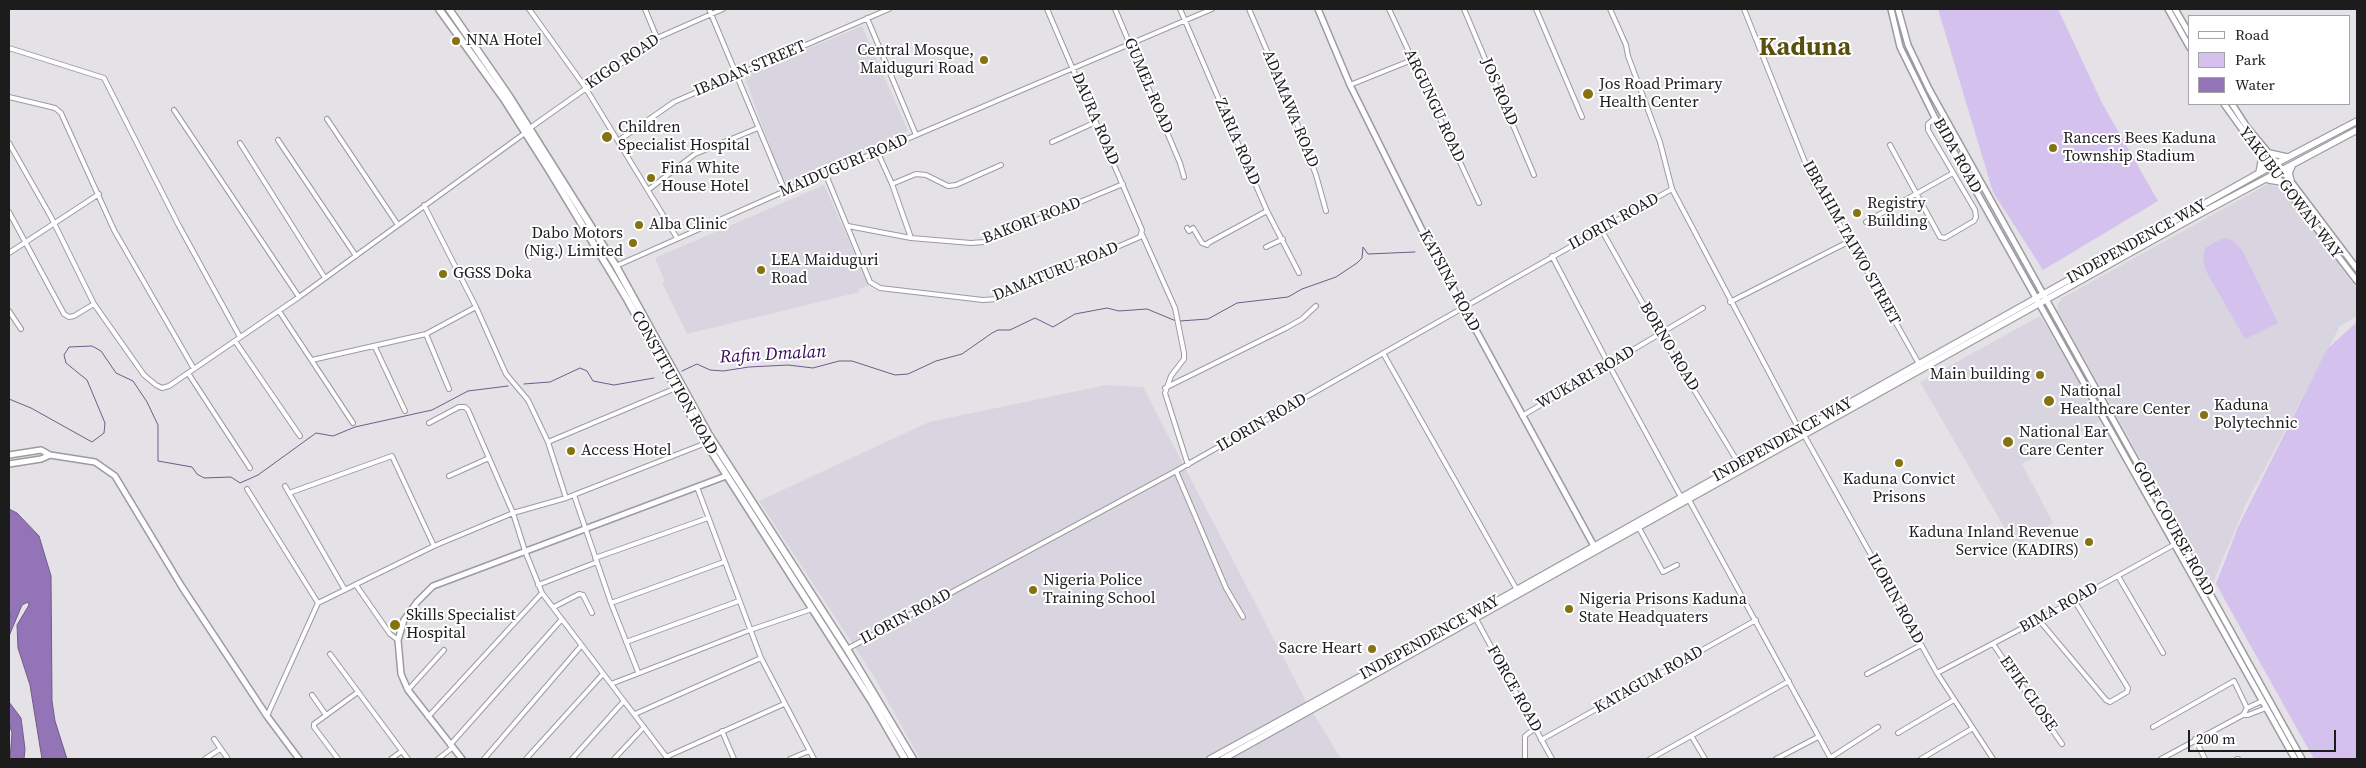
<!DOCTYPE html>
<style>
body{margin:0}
#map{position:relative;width:2366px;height:768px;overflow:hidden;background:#e4e2e6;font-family:"Source Serif 4",serif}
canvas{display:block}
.frame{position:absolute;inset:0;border:10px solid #1d1c1d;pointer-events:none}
.legend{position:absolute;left:2188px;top:15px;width:162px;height:90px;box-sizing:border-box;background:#fff;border:1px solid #a5a4a5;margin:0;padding:6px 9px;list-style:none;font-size:15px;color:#1d1c1d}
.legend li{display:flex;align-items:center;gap:10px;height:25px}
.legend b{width:25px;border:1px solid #a5a4a5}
.scale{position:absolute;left:2188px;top:730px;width:148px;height:22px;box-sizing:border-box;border:2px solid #1d1c1d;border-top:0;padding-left:6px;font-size:15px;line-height:18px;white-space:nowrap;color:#1d1c1d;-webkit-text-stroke:4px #fff;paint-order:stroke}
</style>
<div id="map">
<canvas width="2366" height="768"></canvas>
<div class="frame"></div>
<ul class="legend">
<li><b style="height:6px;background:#fff"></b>Road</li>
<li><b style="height:14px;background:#d4c1ed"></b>Park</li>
<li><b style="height:14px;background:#9374b7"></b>Water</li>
</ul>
<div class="scale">200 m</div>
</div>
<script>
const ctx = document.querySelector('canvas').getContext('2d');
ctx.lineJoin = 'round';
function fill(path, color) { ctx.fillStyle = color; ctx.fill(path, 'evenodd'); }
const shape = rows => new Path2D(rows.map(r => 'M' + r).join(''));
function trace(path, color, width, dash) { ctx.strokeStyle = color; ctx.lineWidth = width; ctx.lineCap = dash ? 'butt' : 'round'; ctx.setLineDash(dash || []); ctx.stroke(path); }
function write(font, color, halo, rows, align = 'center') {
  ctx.font = font + ' "Source Serif 4",serif'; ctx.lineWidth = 4; ctx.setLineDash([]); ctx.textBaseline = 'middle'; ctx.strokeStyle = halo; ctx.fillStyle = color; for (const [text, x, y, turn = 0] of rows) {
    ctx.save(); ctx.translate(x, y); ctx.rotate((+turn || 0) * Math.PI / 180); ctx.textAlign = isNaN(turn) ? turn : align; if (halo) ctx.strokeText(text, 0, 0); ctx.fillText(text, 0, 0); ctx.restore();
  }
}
fill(shape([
 [862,26,908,131,785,189,744,75],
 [2268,184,2283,189,2357,289,2357,316,2340,326,2246,504,2212,585,2057,310,2058,305,2062,298],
 [824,185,869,285,859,289,860,292,687,334,662,283,665,282,655,258],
 [2040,316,2102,420,2022,464,2053,523,2015,546,1920,382],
 [1106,385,1143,387,1307,703,1341,759,920,759,875,678,759,501,929,422]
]), '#d9d5e0');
fill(shape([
 [1938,9,2058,9,2102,103,2158,201,2043,270,1993,192],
 [2223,238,2232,240,2242,250,2278,323,2245,339,2206,271,2203,259,2205,248],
 [2357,322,2357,759,2314,759,2216,584,2238,527,2327,349]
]), '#d4c1ed');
const water = shape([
 [9,509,17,513,39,536,51,576,52,701,55,721,67,759,42,759,30,685,18,648,17,625,29,605,28,602,22,605,9,636,9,619,11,617,9,612,9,509],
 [9,702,21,718,25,749,24,759,10,759,12,733,9,723,9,702]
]);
fill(water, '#9374b7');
trace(water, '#705a89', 1);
trace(shape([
 [1180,321,1208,319,1237,303,1288,297,1302,289,1336,277,1357,263,1362,258,1363,247,1368,254,1415,252],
 [682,371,697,364,710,370,723,371,749,367,788,365,813,368,839,361,852,361,895,375,908,374,936,361,962,354,992,333,998,330,1010,330,1035,318,1053,327,1075,314,1107,308,1119,311,1147,309,1176,321],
 [524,384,550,382,580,368,587,371,593,381,614,385,654,378],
 [9,399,31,408,92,442,104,433,105,423,87,380,66,363,64,355,69,347,92,346,101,351,116,373,133,381,147,402,158,425,158,461,192,467,197,474,204,478,231,477,240,483,258,475,316,433,333,436,355,427,432,410,468,391,508,386]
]), '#705a89', 1);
const minor = shape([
 [529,9,585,87,677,238],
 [645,9,657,38],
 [709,9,785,191],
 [1115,9,1180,163,1184,177],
 [1180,9,1267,211,1299,273],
 [1249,9,1289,102,1316,175,1326,211],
 [1389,9,1479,203],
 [1464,9,1534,175],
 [1536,9,1582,117],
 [1610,9,1626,45,1628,56,1660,142,1672,189,1800,431],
 [1744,9,1813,182,1850,241,1919,364],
 [867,18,916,135],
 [9,48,104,78,178,224,240,337],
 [1350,85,1412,60],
 [9,97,55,108,61,113,114,230,194,369],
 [174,110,299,297],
 [327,119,398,225],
 [530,128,657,38,723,9],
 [278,140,356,256],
 [618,141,674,102,889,9],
 [1052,142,1096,122],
 [9,143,51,217,94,304,144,375,156,385,162,388,169,386,188,373,299,297,525,133],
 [240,143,325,278],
 [1890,145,1940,237,1945,238,1974,221,1976,217,1975,210,1928,130,1928,124,1935,118],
 [877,151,892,184,911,238],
 [826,175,870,282,880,288,983,300,997,299,1140,237,1142,230,1047,9],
 [892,184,916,174,926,175,948,186,956,185,1001,165],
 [648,190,695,154,758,128],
 [424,205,476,307,506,374,528,400,548,442,566,498],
 [9,212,64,314,69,317,74,316,94,304],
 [1866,222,1953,173],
 [848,226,911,238,971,243,984,242,1123,184],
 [1187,228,1189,231,1193,228,1202,243,1207,245,1208,243,1267,211],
 [1601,229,1660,334,1739,464],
 [1142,234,1175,308,1184,353,1184,359,1171,376,1165,393,1188,465],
 [1266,247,1283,239],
 [9,253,99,194],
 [1552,256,1609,365,1681,497],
 [616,266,785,191,1212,9],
 [1730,302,1850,241],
 [9,311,21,329],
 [279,311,353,423],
 [426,334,449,389],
 [235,341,300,436],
 [375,347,405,411],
 [1383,353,1517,590],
 [312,360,426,334,476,307],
 [188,373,250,468],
 [1165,388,1286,328,1302,319,1316,306],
 [1522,416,1703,308],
 [429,423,459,407,465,407,468,410,513,513,525,551,542,593,668,759],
 [1804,435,1937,673,1993,759],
 [548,442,676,388],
 [1176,471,1226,588,1243,617],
 [449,476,489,458],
 [285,486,345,590],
 [697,487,761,658,814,759],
 [247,489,318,603],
 [289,493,392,456,434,546],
 [574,495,611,603,638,672],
 [1689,500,1831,759],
 [1639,528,1663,572,1677,565],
 [595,558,708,518],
 [2118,576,2163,653],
 [356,585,390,634,398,640],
 [538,585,597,562],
 [611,603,724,562],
 [554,607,579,594,583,595,592,613],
 [1476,619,1552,759],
 [2039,620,2106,700,2110,702,2127,692,2128,688,2074,600],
 [626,642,739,601],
 [1993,644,2062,744],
 [847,649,1176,471,1672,189],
 [330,654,408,759],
 [1937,673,2051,613,2177,543],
 [1867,674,1921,645],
 [611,684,750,630,812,609],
 [408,690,444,650],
 [312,695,326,715],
 [635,714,761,658],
 [2243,715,2247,708,2262,701],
 [267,716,318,603,434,546,513,513,566,498,706,443],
 [428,717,542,593],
 [2153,727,2234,681,2247,708],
 [722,731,734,759],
 [1898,733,1954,700],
 [1692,737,1705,759],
 [214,739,228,759],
 [2195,739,2205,759],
 [1541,740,1756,620],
 [450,745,562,619],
 [666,757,784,704],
 [1830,758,1878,727],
 [205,759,220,749],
 [338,759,314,727,314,724,358,692],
 [391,759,402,751],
 [438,759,452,748],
 [484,759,581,646],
 [526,759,602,675],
 [572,759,623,702],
 [614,759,644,727],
 [790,759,809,751],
 [1525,759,1525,736,1534,729],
 [1650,759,1789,681],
 [1776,759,1818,737],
 [1921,759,1973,728],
 [2161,759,2243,715,2248,715,2266,708],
 [2237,759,2238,759]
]);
const tertiary = shape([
 [1318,9,1350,85,1430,246,1594,546],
 [1891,9,1900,47,1935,118,2295,759],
 [1898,9,1908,45,1929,89,2302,759],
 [2168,9,2190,48],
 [2175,9,2190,35],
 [2224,104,2262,157,2357,281],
 [2232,104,2247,127,2277,163,2357,269],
 [9,455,41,450,50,455,95,462,115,476,182,587,267,716,299,759],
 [9,464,41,459,50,455],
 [462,759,408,690,401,674,398,640,404,620,417,602,433,586,726,476]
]);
const secondary = shape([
 [2269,153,2287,157],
 [2259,173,2262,157],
 [2269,180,2281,182],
 [2291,181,2289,173,2292,166],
 [1210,759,1436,635,2277,163,2357,121],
 [1223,759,2196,216,2357,130]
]);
const primary = shape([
 [439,9,504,99,549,170,627,299,706,443,872,702,905,759],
 [449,9,509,96,616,266,709,435,847,649,913,759]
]);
trace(minor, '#9d9b9f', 6);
trace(tertiary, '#9d9b9f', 8);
trace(secondary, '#9d9b9f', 8);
trace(primary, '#9d9b9f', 9);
trace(minor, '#fff', 4);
trace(tertiary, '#fff', 5);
trace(secondary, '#fff', 5.5);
trace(primary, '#fff', 6);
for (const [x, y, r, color] of [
 [456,41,5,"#847213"],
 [984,60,5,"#847213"],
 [1588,94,6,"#847213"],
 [607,137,6,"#847213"],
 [2053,148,5,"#847213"],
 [651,178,5,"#847213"],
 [1857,213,5,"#847213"],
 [639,225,5,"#847213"],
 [633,243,5,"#847213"],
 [761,270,5,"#847213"],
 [443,274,5,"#847213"],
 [2040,375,5,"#847213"],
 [2049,401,6,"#847213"],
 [2204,415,5,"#847213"],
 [2008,442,6,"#847213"],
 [571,451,5,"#847213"],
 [1899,463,5,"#847213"],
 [2089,542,5,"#847213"],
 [1033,590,5,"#847213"],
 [1569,609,5,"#847213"],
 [395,625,6,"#847213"],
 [1372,649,5,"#847213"]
]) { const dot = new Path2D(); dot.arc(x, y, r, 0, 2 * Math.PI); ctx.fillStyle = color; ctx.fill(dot); trace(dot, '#fff', 2); }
write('16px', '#1d1c1d', '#fff', [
 ["NNA Hotel",466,41],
 ["Central Mosque,",974,51,"right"],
 ["Maiduguri Road",974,69,"right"],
 ["Jos Road Primary",1599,85],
 ["Health Center",1599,103],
 ["Children",618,128],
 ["Specialist Hospital",618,146],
 ["Rancers Bees Kaduna",2063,139],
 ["Township Stadium",2063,157],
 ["Fina White",661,169],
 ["House Hotel",661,187],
 ["Registry",1867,204],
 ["Building",1867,222],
 ["Alba Clinic",649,225],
 ["Dabo Motors",623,234,"right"],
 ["(Nig.) Limited",623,252,"right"],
 ["LEA Maiduguri",771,261],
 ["Road",771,279],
 ["GGSS Doka",453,274],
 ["Main building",2030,375,"right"],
 ["National",2060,392],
 ["Healthcare Center",2060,410],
 ["Kaduna",2214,406],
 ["Polytechnic",2214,424],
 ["National Ear",2019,433],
 ["Care Center",2019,451],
 ["Access Hotel",581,451],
 ["Kaduna Convict",1899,480,"center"],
 ["Prisons",1899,498,"center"],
 ["Kaduna Inland Revenue",2079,533,"right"],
 ["Service (KADIRS)",2079,551,"right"],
 ["Nigeria Police",1043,581],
 ["Training School",1043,599],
 ["Nigeria Prisons Kaduna",1579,600],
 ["State Headquaters",1579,618],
 ["Skills Specialist",406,616],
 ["Hospital",406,634],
 ["Sacre Heart",1362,649,"right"]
], 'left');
write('16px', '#1d1c1d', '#fff', [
 ["KIGO ROAD",623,62,-34],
 ["IBADAN STREET",750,69,-23],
 ["GUMEL ROAD",1148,86,67],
 ["JOS ROAD",1499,92,67],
 ["ARGUNGU ROAD",1434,106,65],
 ["ADAMAWA ROAD",1290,109,68],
 ["DAURA ROAD",1095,119,67],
 ["ZARIA ROAD",1237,142,67],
 ["BIDA ROAD",1957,156,61],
 ["MAIDUGURI ROAD",844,166,-23],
 ["YAKUBU GOWAN WAY",2290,193,53],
 ["BAKORI ROAD",1032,221,-21],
 ["ILORIN ROAD",1614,222,-29],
 ["INDEPENDENCE WAY",2137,242,-29],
 ["IBRAHIM TAIWO STREET",1851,243,61],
 ["DAMATURU ROAD",1056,272,-22],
 ["KATSINA ROAD",1449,281,62],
 ["BORNO ROAD",1669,347,59],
 ["WUKARI ROAD",1586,378,-30],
 ["CONSTITUTION ROAD",674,383,61],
 ["ILORIN ROAD",1262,423,-30],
 ["INDEPENDENCE WAY",1783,440,-29],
 ["GOLF COURSE ROAD",2173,529,61],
 ["ILORIN ROAD",1895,599,61],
 ["BIMA ROAD",2059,608,-29],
 ["ILORIN ROAD",906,617,-28],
 ["INDEPENDENCE WAY",1430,638,-29],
 ["KATAGUM ROAD",1649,680,-29],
 ["FORCE ROAD",1514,689,61],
 ["EFIK CLOSE",2028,694,55]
]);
write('italic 18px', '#3a085d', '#fff', [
 ["Rafin Dmalan",773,355,-3]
]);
write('bold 26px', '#5a4e0f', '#fff', [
 ["Kaduna",1805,48]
]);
</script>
